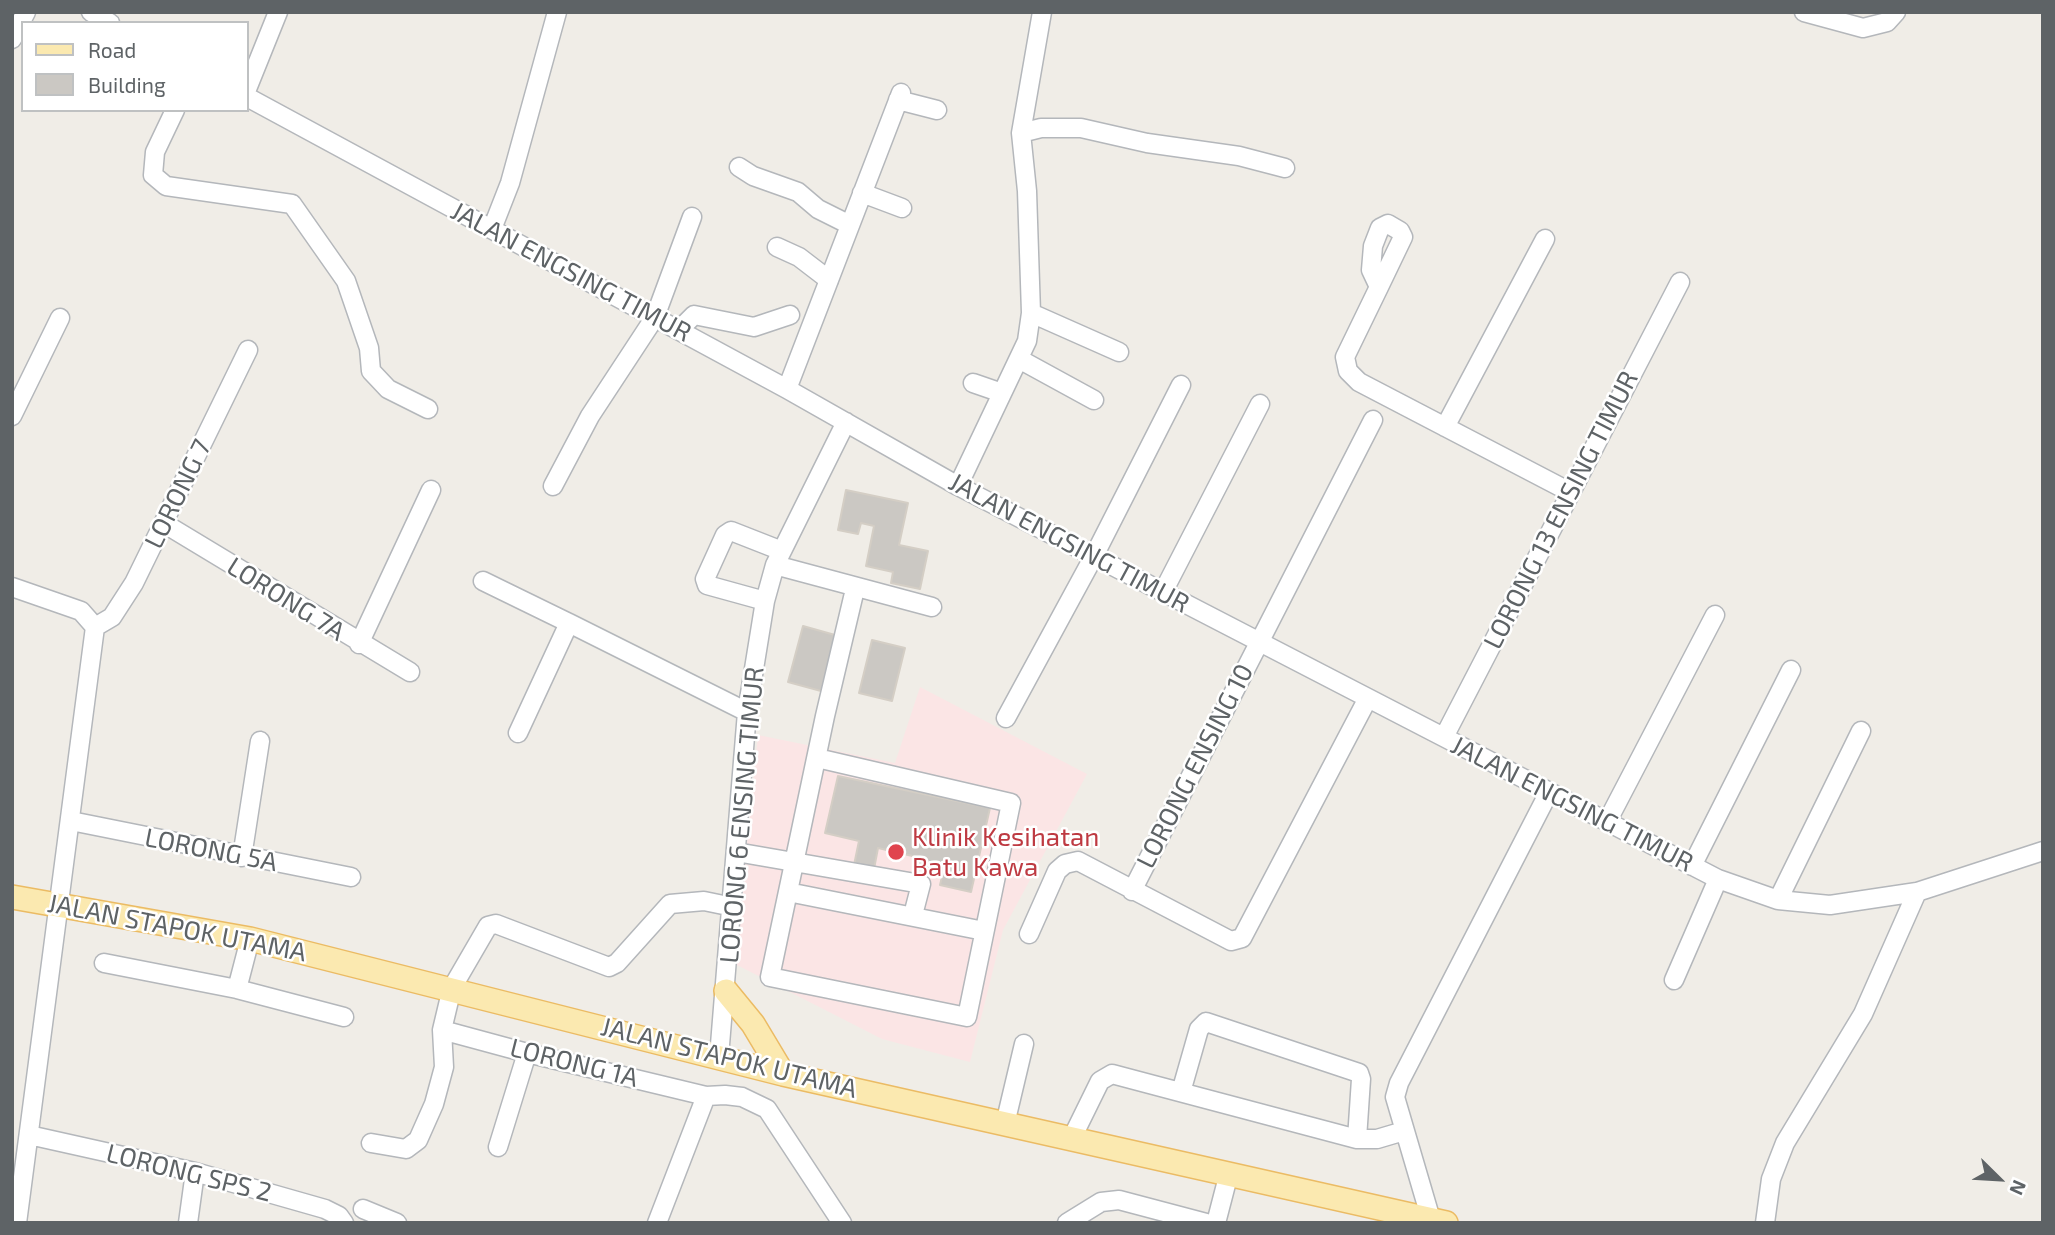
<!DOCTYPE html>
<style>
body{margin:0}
#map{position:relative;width:2055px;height:1235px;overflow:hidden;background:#f0ede7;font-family:"Exo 2",sans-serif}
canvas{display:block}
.frame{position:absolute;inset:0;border:14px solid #5e6366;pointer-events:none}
.legend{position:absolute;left:21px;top:21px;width:228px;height:91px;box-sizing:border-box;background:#fff;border:2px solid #bfc1c2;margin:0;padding:9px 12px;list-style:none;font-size:21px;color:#5e6366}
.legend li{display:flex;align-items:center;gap:14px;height:35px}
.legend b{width:35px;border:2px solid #bfc1c2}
.north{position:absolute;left:1964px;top:1144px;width:70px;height:70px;-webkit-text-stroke:5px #fff;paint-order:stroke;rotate:114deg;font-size:19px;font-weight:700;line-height:28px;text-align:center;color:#5e6366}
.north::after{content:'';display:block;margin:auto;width:24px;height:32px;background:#5e6366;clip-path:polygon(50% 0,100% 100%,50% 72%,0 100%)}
</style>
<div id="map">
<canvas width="2055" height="1235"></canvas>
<div class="frame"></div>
<ul class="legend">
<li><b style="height:9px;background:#fbe9b0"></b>Road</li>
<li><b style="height:19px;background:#cbc8c3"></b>Building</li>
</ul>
<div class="north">N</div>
</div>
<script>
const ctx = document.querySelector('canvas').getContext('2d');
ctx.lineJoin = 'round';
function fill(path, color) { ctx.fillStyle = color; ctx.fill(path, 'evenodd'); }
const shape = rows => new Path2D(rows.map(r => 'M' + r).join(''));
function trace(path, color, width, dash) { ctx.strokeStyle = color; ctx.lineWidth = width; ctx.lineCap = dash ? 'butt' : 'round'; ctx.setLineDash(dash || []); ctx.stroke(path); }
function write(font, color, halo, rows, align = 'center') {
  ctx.font = font + ' "Exo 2",sans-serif'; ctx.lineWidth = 5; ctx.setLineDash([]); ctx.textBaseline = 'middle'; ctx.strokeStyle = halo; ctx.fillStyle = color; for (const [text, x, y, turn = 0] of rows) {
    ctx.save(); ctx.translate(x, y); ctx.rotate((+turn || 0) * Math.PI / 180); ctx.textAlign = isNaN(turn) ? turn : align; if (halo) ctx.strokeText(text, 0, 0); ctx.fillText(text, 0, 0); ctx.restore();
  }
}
fill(shape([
 [920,687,1087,774,1003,930,970,1062,882,1039,735,964,758,735,895,763]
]), '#fbe5e5');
const building = shape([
 [846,490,908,503,899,545,928,551,920,589,891,583,893,572,866,566,874,526,861,523,858,534,838,530,846,490],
 [803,626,835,635,821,691,788,682,803,626],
 [872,640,905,648,892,701,859,693,872,640],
 [838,776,990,808,971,892,940,885,943,873,919,868,921,858,878,848,874,869,854,865,859,841,825,833,838,776]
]);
fill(building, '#cbc8c3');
trace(building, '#d4cec5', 2);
const minor = shape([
 [91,12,110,23],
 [1804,12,1863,28,1887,22,1896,12],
 [12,39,26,12],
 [247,89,278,12],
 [247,97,787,389,958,486,1718,879,1778,900,1830,905,1917,892,2043,851],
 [898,100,937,110],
 [175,110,155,152,153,175,166,186,292,204,346,281,369,348,371,371,388,389,428,409],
 [1021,133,1042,12],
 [739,167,753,176,798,192,818,209,850,225],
 [862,193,902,208],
 [492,229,510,183,557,12],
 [777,247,799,257,829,280],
 [1379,287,1371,270,1373,246,1380,228,1388,224,1400,231,1403,237,1379,287,1345,357,1348,371,1359,382,1570,492],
 [1031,313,1119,352],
 [679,330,694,315,754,327,790,315],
 [1019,359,1094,400],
 [973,383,1002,393],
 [787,389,901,93],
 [12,416,60,318],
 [1445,427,1545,239],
 [553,486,590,416,655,317,692,217],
 [958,486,1027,341,1031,313,1027,191,1021,133,1041,128,1081,128,1147,143,1239,156,1285,168],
 [165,524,410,672],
 [775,565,932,607],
 [483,581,569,623],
 [12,587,81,611,95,627],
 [1163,592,1260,404],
 [765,601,707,585,705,579,725,535,731,531,782,551],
 [95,627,112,617,134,583,248,350],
 [359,644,431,490],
 [1006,718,1094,556,1181,385],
 [518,733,569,623,747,712],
 [1444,737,1680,282],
 [817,758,1011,803,967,1017,770,977,825,716,855,589],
 [71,821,351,877],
 [1607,822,1715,615],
 [736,852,921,884,913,915],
 [242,857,260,741],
 [1692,866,1791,670],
 [1132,891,1373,420],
 [788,892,984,931],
 [1778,900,1861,731],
 [1029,934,1057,871,1065,864,1078,861,1231,941,1242,938,1368,698],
 [104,963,237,989,344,1017],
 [1674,980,1718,879],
 [237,989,250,939],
 [442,1030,527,1053,706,1096],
 [719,1057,747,712,765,601,775,565,846,422],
 [1181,1092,1199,1029,1206,1022,1359,1073,1361,1079,1357,1139],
 [1005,1124,1024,1044],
 [29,1135,195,1172,325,1209,339,1216,344,1223],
 [1072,1138,1100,1081,1112,1074,1357,1139,1377,1139,1404,1131],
 [371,1143,406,1149,418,1140,434,1104,444,1067,442,1030,452,988,488,926,496,924,609,967,617,963,670,904,704,901,733,907],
 [498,1147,527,1053],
 [363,1209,397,1223],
 [17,1223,95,627],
 [188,1223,195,1172],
 [657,1223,706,1096,725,1095,742,1097,767,1109,842,1223],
 [1067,1223,1101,1202,1119,1200,1206,1223],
 [1216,1223,1229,1173],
 [1432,1223,1395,1097,1399,1083,1549,792],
 [1765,1223,1771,1179,1785,1143,1863,1014,1917,892]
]);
const major = shape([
 [12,897,250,939,783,1074,1446,1223],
 [726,991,753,1024,783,1074]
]);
trace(minor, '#b4b7bb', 21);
trace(major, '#ebbb64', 26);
trace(minor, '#fff', 18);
trace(major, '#fbe9b0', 23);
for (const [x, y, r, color] of [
 [896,852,9,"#e0444e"]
]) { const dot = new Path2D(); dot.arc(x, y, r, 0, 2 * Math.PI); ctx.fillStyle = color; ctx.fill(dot); trace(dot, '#fff', 2.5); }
write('26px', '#5e6366', '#fff', [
 ["JALAN ENGSING TIMUR",571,272,28],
 ["LORONG 7",178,494,-64],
 ["LORONG 13 ENSING TIMUR",1561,510,-63],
 ["JALAN ENGSING TIMUR",1069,543,28],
 ["LORONG 7A",286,599,32],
 ["LORONG ENSING 10",1195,766,-63],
 ["JALAN ENGSING TIMUR",1572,804,27],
 ["LORONG 6 ENSING TIMUR",742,815,-85],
 ["LORONG 5A",211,850,11],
 ["JALAN STAPOK UTAMA",177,928,11],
 ["JALAN STAPOK UTAMA",729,1058,14],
 ["LORONG 1A",574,1063,14],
 ["LORONG SPS 2",189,1173,14]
]);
write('26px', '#be3a42', '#fff', [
 ["Klinik Kesihatan",912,837],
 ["Batu Kawa",912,867]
], 'left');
</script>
